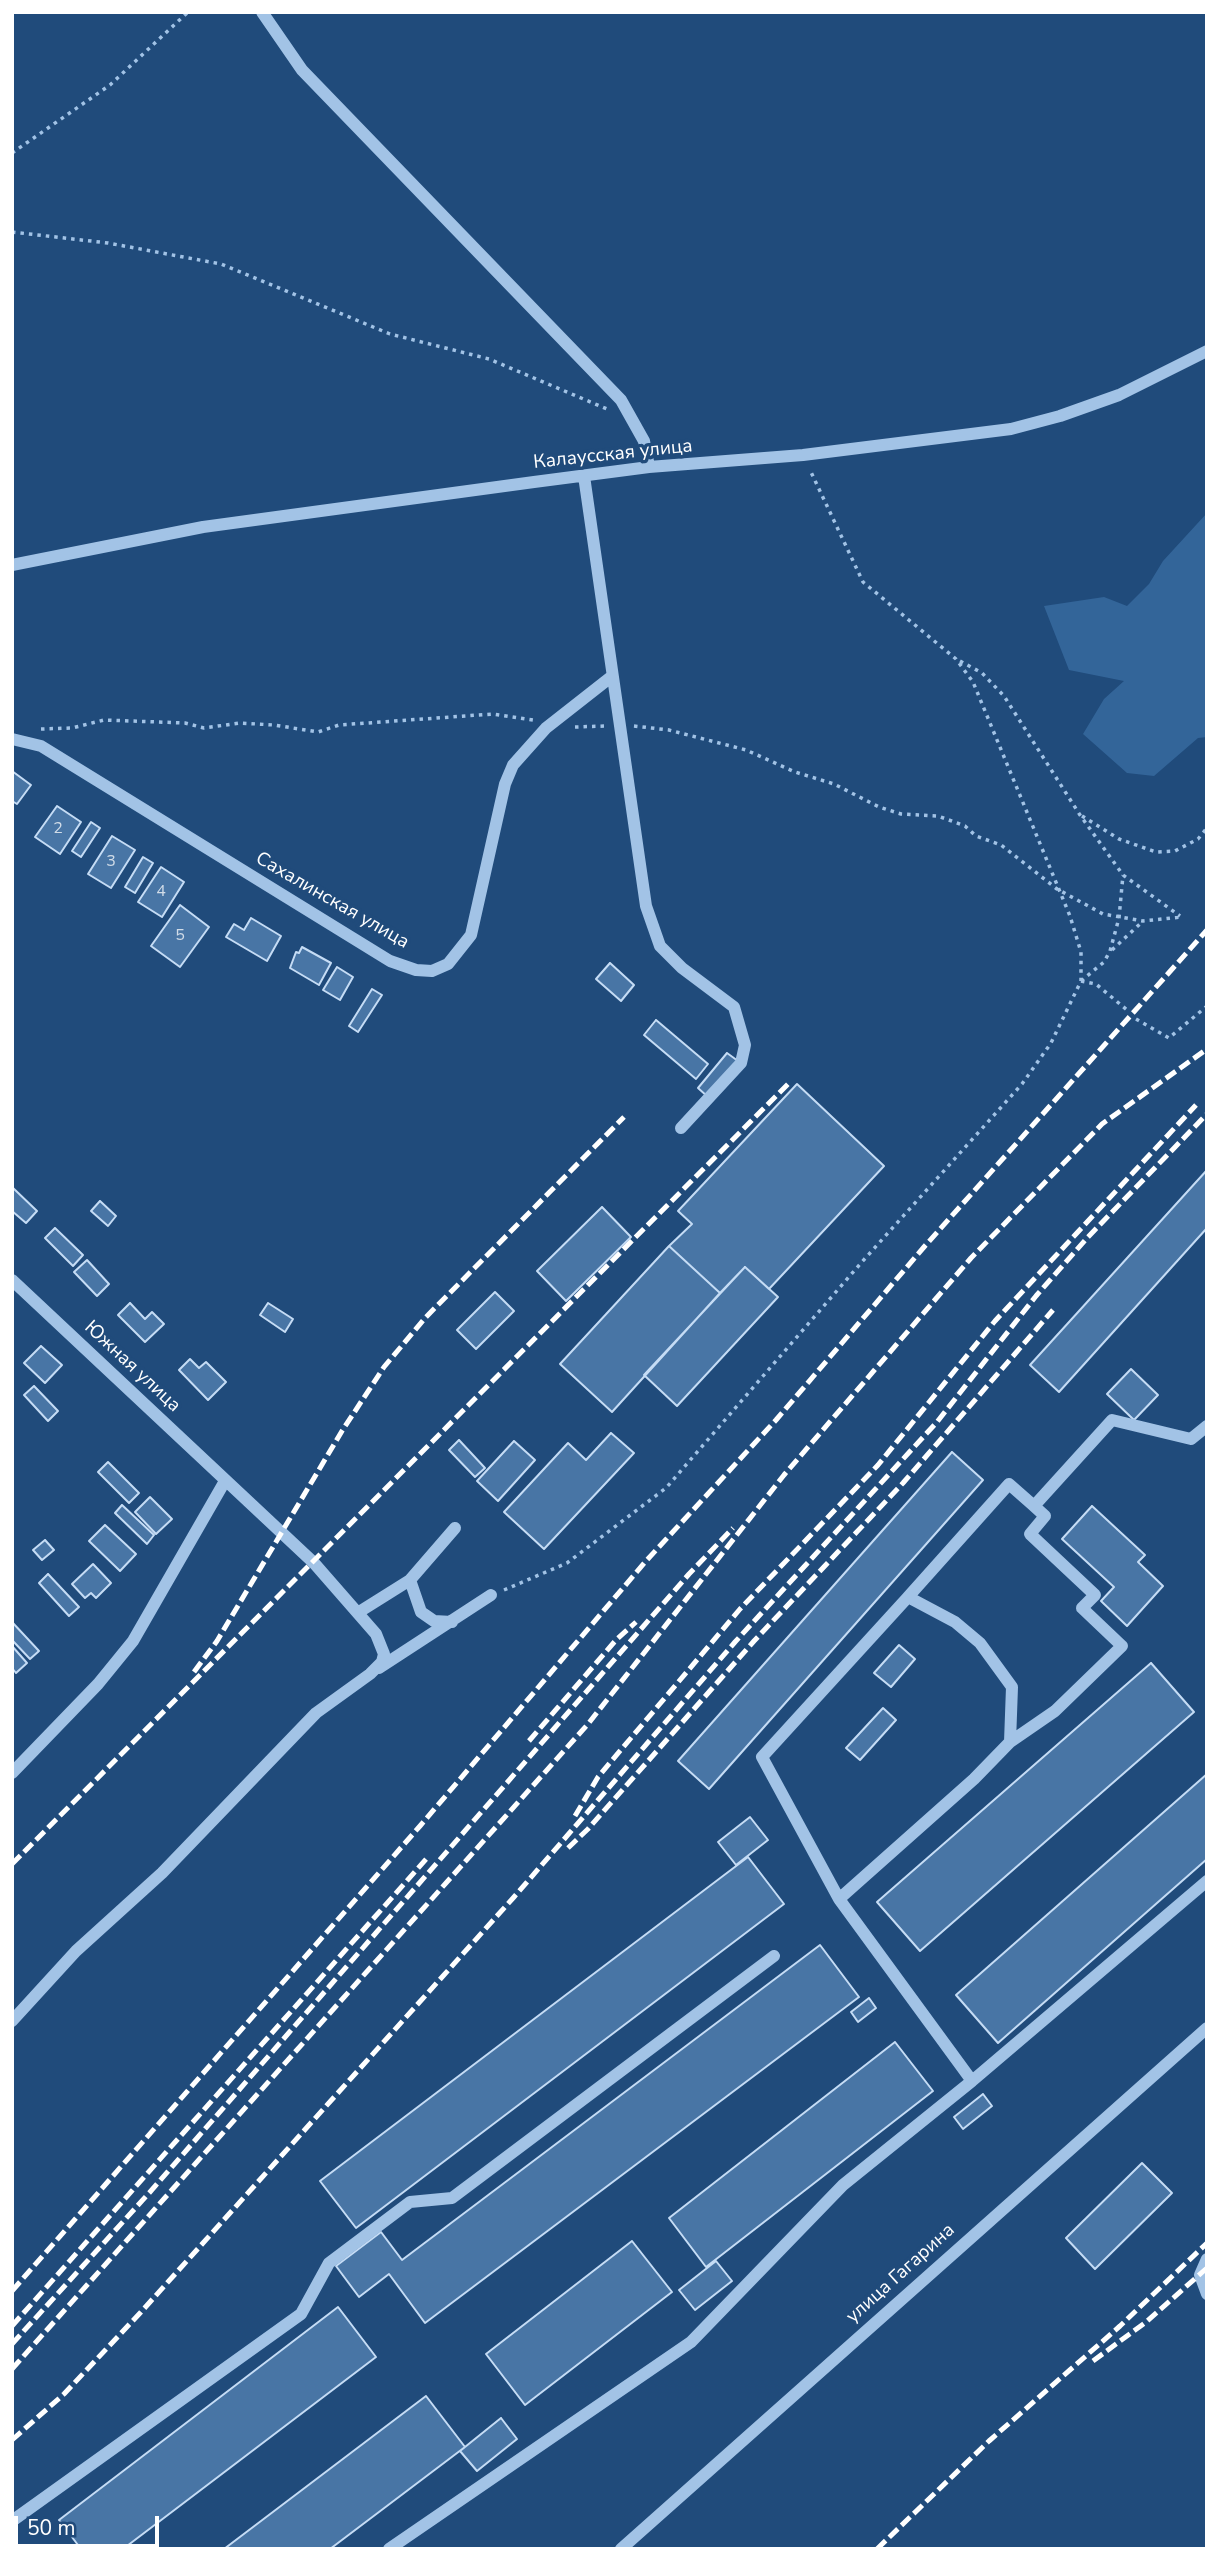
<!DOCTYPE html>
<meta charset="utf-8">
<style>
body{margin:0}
#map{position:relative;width:1219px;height:2561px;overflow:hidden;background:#204b7b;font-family:"Nunito Sans",sans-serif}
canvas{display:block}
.frame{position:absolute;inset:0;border:14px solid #fff;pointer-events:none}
.scale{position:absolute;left:14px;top:2516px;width:145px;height:32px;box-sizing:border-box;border:4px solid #fff;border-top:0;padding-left:9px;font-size:21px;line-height:24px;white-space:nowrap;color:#fff;-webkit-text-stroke:5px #204b7b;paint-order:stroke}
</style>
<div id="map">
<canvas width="1219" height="2561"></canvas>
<div class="frame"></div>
<div class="scale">50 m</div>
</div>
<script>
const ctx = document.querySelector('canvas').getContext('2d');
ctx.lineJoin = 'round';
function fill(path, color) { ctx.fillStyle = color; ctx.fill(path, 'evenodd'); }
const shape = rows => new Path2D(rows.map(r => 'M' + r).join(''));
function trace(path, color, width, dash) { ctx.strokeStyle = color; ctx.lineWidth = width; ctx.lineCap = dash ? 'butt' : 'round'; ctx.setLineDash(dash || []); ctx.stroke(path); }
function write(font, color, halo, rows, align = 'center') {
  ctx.font = font + ' "Nunito Sans",sans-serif'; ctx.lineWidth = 7; ctx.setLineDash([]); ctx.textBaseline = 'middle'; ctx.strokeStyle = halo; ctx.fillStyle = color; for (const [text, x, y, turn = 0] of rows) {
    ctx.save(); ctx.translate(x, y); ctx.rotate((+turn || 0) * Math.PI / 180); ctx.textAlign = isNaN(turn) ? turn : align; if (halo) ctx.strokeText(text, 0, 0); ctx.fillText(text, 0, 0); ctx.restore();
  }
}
fill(shape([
 [1207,513,1207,737,1198,738,1154,776,1127,773,1083,734,1104,699,1124,681,1069,670,1044,606,1104,597,1127,606,1149,584,1163,561]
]), '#336599');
const building = shape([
 [12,771,31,785,17,804,12,801,12,771],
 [57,806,81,822,60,854,35,837,57,806],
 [91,822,100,828,81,857,72,851,91,822],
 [112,836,135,850,111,888,88,874,112,836],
 [143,857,153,863,135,893,125,887,143,857],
 [161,867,184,882,162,917,138,902,161,867],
 [180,905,209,927,180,967,151,946,180,905],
 [251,918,281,936,267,961,226,937,234,924,244,930,251,918],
 [302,947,331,963,319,985,290,968,296,952,299,953,302,947],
 [610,963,634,985,621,1001,596,979,610,963],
 [337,967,353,977,340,1000,323,990,337,967],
 [372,989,382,995,358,1032,349,1026,372,989],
 [656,1020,708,1064,696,1079,644,1035,656,1020],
 [727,1053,738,1061,708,1097,698,1088,727,1053],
 [797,1084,884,1166,769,1289,745,1267,720,1293,669,1246,692,1224,678,1211,797,1084],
 [1207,1170,1207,1228,1059,1392,1030,1365,1207,1170],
 [12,1187,37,1211,26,1223,12,1211,12,1187],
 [100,1201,116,1216,108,1226,91,1211,100,1201],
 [602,1207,631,1237,566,1301,537,1271,602,1207],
 [55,1228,83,1255,73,1266,45,1238,55,1228],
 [669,1246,720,1293,612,1412,560,1364,669,1246],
 [87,1260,109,1284,97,1296,74,1272,87,1260],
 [745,1267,778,1297,677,1406,644,1375,745,1267],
 [495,1292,514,1311,476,1349,457,1330,495,1292],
 [130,1303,145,1319,152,1312,164,1324,145,1342,118,1315,130,1303],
 [268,1303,293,1319,285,1332,260,1315,268,1303],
 [41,1346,62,1365,45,1383,24,1363,41,1346],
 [190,1359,199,1368,206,1362,226,1382,208,1400,179,1370,190,1359],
 [1131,1369,1158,1395,1134,1420,1107,1394,1131,1369],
 [34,1386,58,1411,48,1421,24,1395,34,1386],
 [611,1433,634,1453,544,1549,504,1512,568,1443,586,1460,611,1433],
 [459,1440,485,1468,475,1477,449,1450,459,1440],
 [514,1441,535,1460,498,1501,477,1481,514,1441],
 [952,1452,983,1480,709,1789,678,1761,952,1452],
 [108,1462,139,1493,129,1503,98,1472,108,1462],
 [150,1497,172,1519,156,1534,135,1512,150,1497],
 [122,1505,154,1535,147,1544,115,1513,122,1505],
 [1092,1506,1145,1555,1138,1562,1163,1586,1127,1626,1101,1601,1114,1587,1062,1539,1092,1506],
 [105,1525,136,1554,120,1571,89,1541,105,1525],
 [45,1540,54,1550,42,1560,33,1550,45,1540],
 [93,1564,111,1583,96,1598,91,1593,85,1598,72,1584,93,1564],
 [48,1574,79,1607,69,1616,39,1583,48,1574],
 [12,1622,39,1651,30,1659,12,1640,12,1622],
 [899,1645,915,1659,891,1687,874,1673,899,1645],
 [12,1646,27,1663,16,1673,12,1668,12,1646],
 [1151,1663,1194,1712,920,1951,877,1902,1151,1663],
 [883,1708,896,1720,860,1760,846,1748,883,1708],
 [1207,1774,1207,1859,998,2043,956,1995,1207,1774],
 [750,1817,768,1840,736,1865,718,1842,750,1817],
 [748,1857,784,1904,356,2228,320,2181,748,1857],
 [820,1945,859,1997,425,2323,389,2274,359,2297,336,2266,381,2232,402,2260,820,1945],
 [869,1998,876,2008,858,2022,851,2012,869,1998],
 [895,2042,933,2091,706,2267,669,2218,895,2042],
 [983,2094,992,2106,963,2129,954,2117,983,2094],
 [1142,2163,1172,2193,1095,2269,1066,2238,1142,2163],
 [632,2241,672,2292,525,2405,486,2354,632,2241],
 [716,2261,732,2281,695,2310,679,2290,716,2261],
 [338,2307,376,2357,123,2549,81,2549,59,2520,338,2307],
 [426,2396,465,2447,330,2549,224,2549,426,2396],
 [501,2418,517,2439,477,2471,460,2451,501,2418]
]);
fill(building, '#4875a5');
trace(building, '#c5dcf5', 2);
trace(shape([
 [12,153,110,85,188,12],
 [12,232,108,243,221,264,390,334,489,359,607,409],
 [960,661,982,673,1004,696,1080,815,1123,875,1180,916],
 [634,726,669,730,746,750,795,772,834,784,879,807,901,814,938,816,965,826,976,836,1001,845,1057,889,1103,914,1143,921,1182,917],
 [575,727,605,726],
 [41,729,72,728,104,720,185,723,204,728,240,723,274,725,318,732,339,725,493,714,533,720],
 [1082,816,1119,839,1156,852,1175,851,1198,839,1207,828],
 [1112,950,1142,922],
 [1081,981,1104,962,1110,951,1119,918,1123,875],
 [1081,981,1096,984,1127,1010],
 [1136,1019,1169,1038,1207,1006],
 [504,1590,567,1563,666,1488,861,1263,1022,1084,1051,1043,1081,981,1081,952,1070,916,973,682,956,659,863,582,810,470]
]), '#a2c3e6', 3.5, [3.5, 5]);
trace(shape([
 [262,12,302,70,621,400,644,441,649,467],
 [584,476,646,906,660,946,682,968,734,1007,745,1045,741,1063,681,1128],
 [12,565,203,527,534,482,649,467,803,455,1011,429,1060,416,1119,395,1207,351],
 [12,739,41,746,390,961,416,970,432,971,448,964,471,935,505,784,513,765,546,728,611,677],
 [12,1280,314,1563,376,1634,384,1654,382,1662,370,1674,316,1713,162,1873,76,1951,12,2021],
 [410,1580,421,1612,434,1621,452,1622],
 [359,1612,410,1580,455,1528],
 [379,1668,491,1595],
 [1010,1742,1012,1687,980,1643,955,1622,908,1597,1009,1484,1034,1506,1112,1420,1191,1439,1207,1426],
 [12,1773,98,1684,133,1641,225,1481],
 [839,1899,762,1757,908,1597],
 [972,2081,1207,1881],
 [1207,2259,1200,2275,1207,2294],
 [12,2521,301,2314,329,2263,410,2202,452,2198,774,1956],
 [389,2549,691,2342,843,2185,972,2081,839,1899,974,1779,1010,1742,1055,1711,1122,1646,1082,1608,1095,1595,1030,1534,1045,1516,1034,1506],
 [621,2549,1207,2028]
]), '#a2c3e6', 12);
trace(shape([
 [194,1672,217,1641,342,1431,384,1367,426,1317,624,1117],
 [529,1741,616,1640,636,1622],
 [575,1816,598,1777,740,1609,878,1465,995,1321,1196,1105],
 [568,1848,588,1829,754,1641,903,1483,1053,1310],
 [12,1864,790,1082],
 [12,2291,420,1826,646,1561,776,1420,924,1247,1207,930],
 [12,2326,428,1857],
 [12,2344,150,2192,689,1574,733,1528],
 [1093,2361,1146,2322,1207,2268],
 [12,2369,588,1724,784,1475,971,1258,1102,1124,1207,1049],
 [12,2440,64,2394,141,2312,514,1897,735,1642,937,1422,1036,1296,1088,1237,1207,1114],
 [877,2549,989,2441,1120,2326,1207,2243]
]), '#fff', 5, [12, 5]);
write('16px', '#d1dce8', null, [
 ["2",58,829],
 ["3",111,862],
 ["4",161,892],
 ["5",180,936]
]);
write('19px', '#fff', '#204b7b', [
 ["Калаусская улица",613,455,-6],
 ["Сахалинская улица",332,901,30],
 ["Южная улица",132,1367,43],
 ["улица Гагарина",901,2274,-42]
]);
</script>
